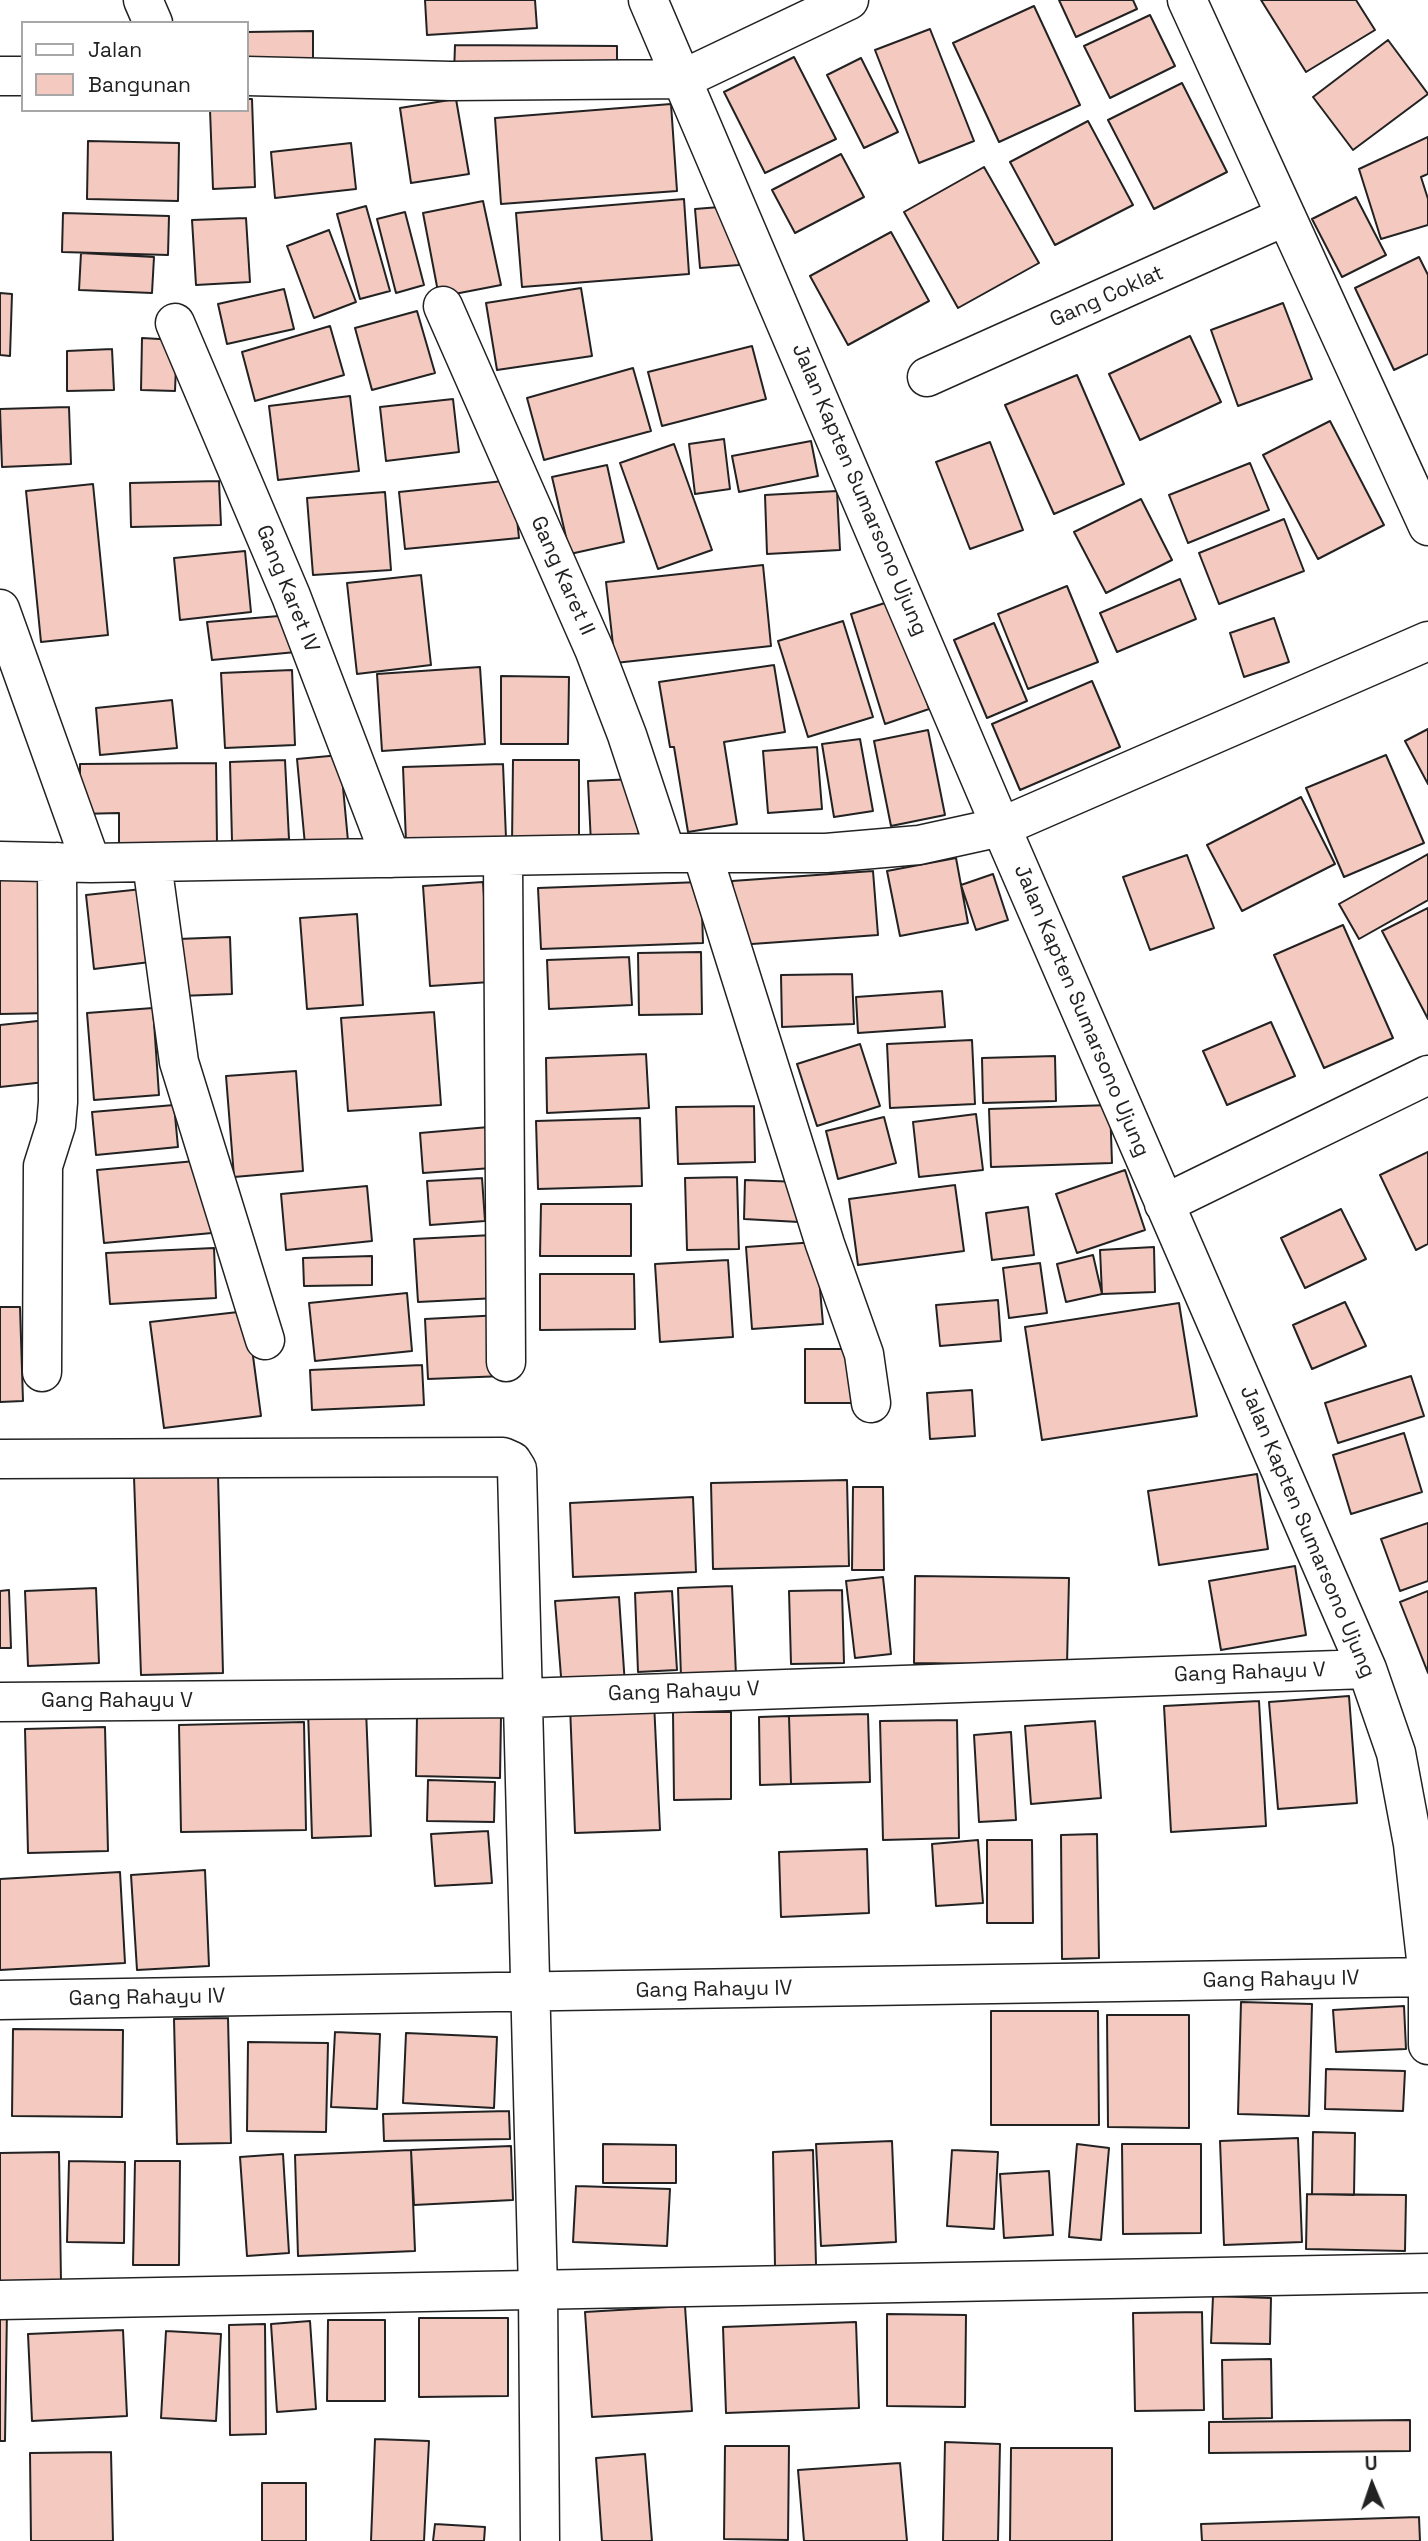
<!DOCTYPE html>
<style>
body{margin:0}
#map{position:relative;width:1428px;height:2541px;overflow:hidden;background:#fff;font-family:"Space Grotesk",sans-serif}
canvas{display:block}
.legend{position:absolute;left:21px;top:21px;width:228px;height:91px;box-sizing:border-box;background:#fff;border:2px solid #a7a7a7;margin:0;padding:9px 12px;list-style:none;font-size:21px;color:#222}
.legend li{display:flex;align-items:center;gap:14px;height:35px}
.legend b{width:35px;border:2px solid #a7a7a7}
.north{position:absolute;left:1337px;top:2450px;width:70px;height:70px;-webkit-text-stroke:5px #fff;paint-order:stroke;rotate:358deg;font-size:19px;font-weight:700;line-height:28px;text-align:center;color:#222}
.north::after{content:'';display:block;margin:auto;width:24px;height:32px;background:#222;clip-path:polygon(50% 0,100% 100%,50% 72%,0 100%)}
</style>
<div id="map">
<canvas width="1428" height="2541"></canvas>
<ul class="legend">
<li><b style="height:9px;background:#fff"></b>Jalan</li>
<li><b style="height:19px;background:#f3c9c0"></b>Bangunan</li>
</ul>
<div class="north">U</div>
</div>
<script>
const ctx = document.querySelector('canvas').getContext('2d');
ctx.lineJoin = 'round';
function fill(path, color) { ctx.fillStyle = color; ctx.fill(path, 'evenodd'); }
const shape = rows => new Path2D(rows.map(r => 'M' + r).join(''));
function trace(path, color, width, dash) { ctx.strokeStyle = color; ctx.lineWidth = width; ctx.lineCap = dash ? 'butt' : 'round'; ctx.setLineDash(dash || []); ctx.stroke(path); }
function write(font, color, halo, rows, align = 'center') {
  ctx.font = font + ' "Space Grotesk",sans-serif'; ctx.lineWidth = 5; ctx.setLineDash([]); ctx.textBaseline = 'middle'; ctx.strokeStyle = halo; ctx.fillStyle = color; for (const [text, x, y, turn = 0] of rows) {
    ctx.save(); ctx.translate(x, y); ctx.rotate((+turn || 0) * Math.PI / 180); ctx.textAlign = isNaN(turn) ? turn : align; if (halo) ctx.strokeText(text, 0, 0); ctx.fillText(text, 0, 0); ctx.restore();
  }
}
const building = shape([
 [425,0,535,0,537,28,427,35,425,0],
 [1059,0,1133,0,1137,9,1076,37,1059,0],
 [1261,0,1356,0,1375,30,1306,72,1261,0],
 [1034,6,1080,105,999,142,953,43,1034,6],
 [1150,15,1175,66,1110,98,1084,46,1150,15],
 [930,29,974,141,919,163,875,50,930,29],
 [313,31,313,65,247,65,247,32,313,31],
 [1388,40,1428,94,1353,150,1313,97,1388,40],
 [455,45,617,46,617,74,454,74,455,45],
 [794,57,836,139,765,173,724,92,794,57],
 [861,58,898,132,864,148,827,75,861,58],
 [1182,83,1227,172,1154,209,1108,120,1182,83],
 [247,99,252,99,255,187,213,189,210,110,247,110,247,99],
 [456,99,469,174,411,183,400,108,456,99],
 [671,104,677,191,501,204,495,118,671,104],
 [1088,121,1133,205,1055,245,1010,162,1088,121],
 [1428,137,1428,174,1421,177,1428,199,1428,225,1381,239,1359,169,1428,137],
 [88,141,179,143,178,201,87,199,88,141],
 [351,143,356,189,275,198,271,152,351,143],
 [841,154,864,197,795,233,772,190,841,154],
 [984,167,1039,263,958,308,904,212,984,167],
 [1356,197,1386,255,1342,277,1312,219,1356,197],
 [684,199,689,274,522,287,516,213,684,199],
 [483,201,501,285,439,297,423,213,483,201],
 [366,206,390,291,360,299,337,214,366,206],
 [732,206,739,265,700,268,695,209,732,206],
 [405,212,424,285,396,293,377,219,405,212],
 [63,213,169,216,168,255,62,252,63,213],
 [246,218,250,282,196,285,192,220,246,218],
 [329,230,356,302,314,318,287,246,329,230],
 [891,232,929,301,848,345,810,276,891,232],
 [81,253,154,257,152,293,79,290,81,253],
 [1419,257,1428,275,1428,354,1394,370,1355,288,1419,257],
 [581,288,592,356,497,370,486,303,581,288],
 [284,289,294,329,227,344,218,304,284,289],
 [0,293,12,294,10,356,0,355,0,293],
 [1283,303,1312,379,1238,406,1211,330,1283,303],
 [417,311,435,373,372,390,355,328,417,311],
 [330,326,344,375,255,401,242,352,330,326],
 [1190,336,1221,402,1140,440,1109,374,1190,336],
 [142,338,177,340,175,391,141,390,142,338],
 [752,346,766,399,662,426,648,372,752,346],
 [112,349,114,390,67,391,67,351,112,349],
 [633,368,651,431,544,460,527,398,633,368],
 [1077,375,1124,484,1054,514,1005,405,1077,375],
 [350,396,359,471,278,480,269,406,350,396],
 [453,399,459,452,386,461,380,407,453,399],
 [69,407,71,464,2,467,0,409,69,407],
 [1330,421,1384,525,1318,559,1263,455,1330,421],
 [724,439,730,489,695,494,689,444,724,439],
 [811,441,818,476,739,492,732,456,811,441],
 [990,442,1023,530,970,549,936,462,990,442],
 [674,444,712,550,658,569,620,463,674,444],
 [1250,463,1269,510,1188,543,1169,495,1250,463],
 [607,465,624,542,570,554,552,477,607,465],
 [513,480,519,538,405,549,399,492,513,480],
 [219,481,221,525,131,527,130,483,219,481],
 [93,484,108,635,41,642,26,491,93,484],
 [837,491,840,550,767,554,765,495,837,491],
 [385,492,391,570,313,575,307,498,385,492],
 [1141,499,1172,560,1106,593,1074,532,1141,499],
 [1284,519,1304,571,1219,604,1199,553,1284,519],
 [245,551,251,612,180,620,174,558,245,551],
 [763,565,771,646,615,663,606,582,763,565],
 [421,575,431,665,357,674,347,583,421,575],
 [1180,579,1196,619,1117,652,1100,613,1180,579],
 [1067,586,1098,662,1028,689,998,614,1067,586],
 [894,600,929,709,885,724,851,614,894,600],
 [291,615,296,652,212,660,207,622,291,615],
 [1274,618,1289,662,1244,677,1230,633,1274,618],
 [843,621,873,717,808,737,778,641,843,621],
 [994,623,1027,701,987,718,954,640,994,623],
 [774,665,785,732,724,742,737,824,688,832,674,747,670,747,659,682,774,665],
 [480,667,485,744,382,751,377,674,480,667],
 [292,670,295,745,225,748,221,673,292,670],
 [501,676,569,677,568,744,501,744,501,676],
 [1092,681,1120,747,1020,790,992,724,1092,681],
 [172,700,177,748,100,755,96,708,172,700],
 [1428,729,1428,784,1405,741,1428,729],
 [928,730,945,815,891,826,874,741,928,730],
 [860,739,873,811,834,817,822,744,860,739],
 [817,747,822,809,768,813,763,751,817,747],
 [340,755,348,841,305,845,297,759,340,755],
 [1386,755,1424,843,1344,877,1306,788,1386,755],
 [285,760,289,839,232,841,230,762,285,760],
 [513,760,579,760,579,843,512,843,513,760],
 [216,763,217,844,119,845,119,813,80,814,80,764,216,763],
 [503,764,506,838,406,842,403,767,503,764],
 [636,779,639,842,591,844,588,781,636,779],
 [1301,797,1335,864,1242,911,1207,845,1301,797],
 [1428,854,1428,900,1359,939,1339,904,1428,854],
 [1187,855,1214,928,1150,950,1123,877,1187,855],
 [956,858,968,923,900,936,887,871,956,858],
 [873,871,878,935,738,945,732,881,873,871],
 [993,874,1008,920,976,930,961,885,993,874],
 [47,876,50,1013,0,1014,0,877,47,876],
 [483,882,490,982,430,986,423,886,483,882],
 [701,882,703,943,541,949,538,888,701,882],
 [142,889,150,962,94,969,86,895,142,889],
 [1428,908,1428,1019,1382,931,1428,908],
 [357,914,363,1005,307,1009,300,918,357,914],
 [1343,925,1393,1038,1324,1068,1274,955,1343,925],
 [230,937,232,994,180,996,178,939,230,937],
 [701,952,702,1014,639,1015,638,953,701,952],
 [629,957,632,1005,549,1009,547,960,629,957],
 [852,974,854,1024,782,1027,781,975,852,974],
 [942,991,945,1027,858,1033,856,997,942,991],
 [153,1008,159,1095,94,1100,87,1013,153,1008],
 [434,1012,441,1105,348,1111,341,1018,434,1012],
 [47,1020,54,1081,0,1087,0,1025,47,1020],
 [1271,1022,1295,1076,1227,1105,1203,1051,1271,1022],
 [972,1040,975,1104,890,1108,887,1044,972,1040],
 [860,1044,880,1106,817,1126,797,1064,860,1044],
 [646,1054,649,1108,547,1113,546,1058,646,1054],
 [1055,1056,1056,1101,983,1103,982,1058,1055,1056],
 [296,1071,303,1171,234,1177,226,1076,296,1071],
 [174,1105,178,1147,96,1155,92,1112,174,1105],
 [1110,1105,1112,1163,991,1167,989,1109,1110,1105],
 [754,1106,755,1162,678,1164,676,1107,754,1106],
 [976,1114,983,1170,919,1177,913,1122,976,1114],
 [884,1117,896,1163,838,1179,826,1131,884,1117],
 [640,1118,642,1186,538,1189,536,1121,640,1118],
 [489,1127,492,1168,423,1173,420,1133,489,1127],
 [1428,1152,1428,1244,1416,1250,1380,1175,1428,1152],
 [206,1160,212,1233,104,1243,97,1170,206,1160],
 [1125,1170,1145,1230,1077,1253,1056,1194,1125,1170],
 [737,1177,739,1249,687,1250,685,1178,737,1177],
 [482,1178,485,1221,430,1225,427,1181,482,1178],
 [745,1180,801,1182,799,1222,744,1219,745,1180],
 [955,1185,964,1251,858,1265,849,1199,955,1185],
 [367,1186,372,1241,286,1250,281,1194,367,1186],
 [541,1204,631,1204,631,1256,540,1256,541,1204],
 [1028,1207,1034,1255,992,1260,986,1213,1028,1207],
 [1341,1209,1366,1259,1305,1288,1281,1238,1341,1209],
 [493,1235,497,1298,418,1302,414,1239,493,1235],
 [816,1242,823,1324,752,1329,746,1247,816,1242],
 [1154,1247,1155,1292,1102,1294,1100,1250,1154,1247],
 [214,1248,216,1298,110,1304,106,1253,214,1248],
 [1093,1255,1102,1294,1066,1302,1057,1264,1093,1255],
 [372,1256,372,1285,304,1286,303,1258,372,1256],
 [728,1260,733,1337,660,1342,655,1264,728,1260],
 [1040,1263,1047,1313,1009,1318,1003,1268,1040,1263],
 [540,1274,634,1274,635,1329,540,1330,540,1274],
 [407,1293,412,1351,315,1361,309,1303,407,1293],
 [998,1300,1001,1341,940,1346,936,1305,998,1300],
 [1345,1302,1366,1346,1312,1369,1293,1325,1345,1302],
 [1179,1303,1197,1416,1042,1440,1025,1327,1179,1303],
 [0,1307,20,1307,23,1401,0,1402,0,1307],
 [247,1311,261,1416,164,1428,150,1322,247,1311],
 [501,1315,504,1376,428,1379,425,1319,501,1315],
 [805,1349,858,1349,856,1403,805,1403,805,1349],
 [422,1365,424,1405,312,1410,310,1370,422,1365],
 [1411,1376,1424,1416,1338,1443,1325,1403,1411,1376],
 [972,1390,975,1436,930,1439,927,1393,972,1390],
 [1404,1433,1422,1492,1351,1514,1333,1455,1404,1433],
 [218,1474,223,1673,141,1675,134,1477,218,1474],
 [1257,1474,1268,1549,1159,1565,1148,1491,1257,1474],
 [847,1480,849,1566,713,1569,711,1483,847,1480],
 [853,1487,883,1487,884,1570,852,1570,853,1487],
 [693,1497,696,1572,573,1577,570,1503,693,1497],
 [1428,1523,1428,1581,1400,1591,1381,1539,1428,1523],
 [1295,1566,1306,1635,1221,1650,1209,1581,1295,1566],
 [915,1576,1069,1578,1067,1665,914,1663,915,1576],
 [883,1577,891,1654,855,1658,846,1581,883,1577],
 [732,1586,736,1675,681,1677,678,1588,732,1586],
 [96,1588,99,1663,28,1666,25,1591,96,1588],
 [9,1590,11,1648,0,1648,0,1591,9,1590],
 [842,1590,844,1663,791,1664,789,1591,842,1590],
 [672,1591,677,1670,638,1672,635,1593,672,1591],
 [1428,1591,1428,1673,1400,1602,1428,1591],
 [619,1597,625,1685,562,1689,555,1601,619,1597],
 [1349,1696,1357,1803,1278,1809,1269,1702,1349,1696],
 [1259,1701,1266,1826,1171,1832,1164,1706,1259,1701],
 [654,1702,660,1830,575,1833,570,1706,654,1702],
 [366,1709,371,1836,312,1838,308,1710,366,1709],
 [673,1712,731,1712,731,1799,674,1800,673,1712],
 [868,1714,870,1782,791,1784,789,1716,868,1714],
 [417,1715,501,1716,500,1778,416,1776,417,1715],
 [789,1716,791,1784,760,1785,759,1717,789,1716],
 [957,1720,959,1838,883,1840,880,1721,957,1720],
 [1095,1721,1101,1798,1031,1804,1025,1726,1095,1721],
 [304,1722,306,1830,181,1832,179,1725,304,1722],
 [105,1727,108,1851,28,1853,25,1729,105,1727],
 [1011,1732,1016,1820,979,1822,974,1735,1011,1732],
 [428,1780,495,1782,494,1822,427,1821,428,1780],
 [488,1831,492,1883,435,1886,431,1834,488,1831],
 [1097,1834,1099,1958,1062,1959,1061,1835,1097,1834],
 [978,1840,983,1903,936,1906,932,1844,978,1840],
 [987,1840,1032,1840,1033,1923,987,1923,987,1840],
 [867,1849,869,1913,781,1917,779,1852,867,1849],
 [205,1870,209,1966,137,1970,131,1875,205,1870],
 [120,1872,125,1963,0,1970,0,1879,120,1872],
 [1241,2002,1312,2004,1309,2116,1238,2114,1241,2002],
 [1404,2006,1406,2049,1336,2052,1333,2010,1404,2006],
 [991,2011,1098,2011,1099,2125,991,2125,991,2011],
 [1107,2015,1189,2015,1189,2128,1108,2127,1107,2015],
 [228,2018,231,2143,177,2144,174,2019,228,2018],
 [13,2029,123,2030,122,2117,12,2116,13,2029],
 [335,2032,380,2034,377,2109,331,2107,335,2032],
 [406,2033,497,2037,494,2108,403,2103,406,2033],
 [248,2042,328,2043,326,2132,247,2131,248,2042],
 [1326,2069,1405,2071,1403,2111,1325,2109,1326,2069],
 [509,2111,510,2139,384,2141,383,2114,509,2111],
 [1313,2132,1355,2133,1354,2195,1312,2194,1313,2132],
 [1298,2138,1302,2242,1224,2245,1220,2141,1298,2138],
 [892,2141,896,2242,821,2246,816,2144,892,2141],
 [603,2144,676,2145,676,2183,603,2183,603,2144],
 [1077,2144,1109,2148,1101,2240,1069,2237,1077,2144],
 [1122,2144,1201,2144,1201,2233,1123,2234,1122,2144],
 [511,2146,513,2200,414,2205,411,2150,511,2146],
 [411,2150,415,2251,298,2256,295,2155,411,2150],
 [813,2150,816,2265,775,2267,773,2152,813,2150],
 [952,2150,998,2152,994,2229,947,2226,952,2150],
 [59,2152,61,2282,0,2283,0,2153,59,2152],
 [283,2154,289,2253,247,2256,240,2157,283,2154],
 [69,2161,125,2162,124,2243,67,2242,69,2161],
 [135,2161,180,2161,179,2265,133,2265,135,2161],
 [1049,2171,1053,2235,1004,2238,1000,2174,1049,2171],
 [576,2186,670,2189,667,2246,573,2242,576,2186],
 [1307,2194,1406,2195,1405,2251,1306,2249,1307,2194],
 [1213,2296,1271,2298,1270,2344,1211,2343,1213,2296],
 [685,2306,692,2411,592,2417,585,2312,685,2306],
 [0,2309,7,2309,5,2441,0,2441,0,2309],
 [1202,2312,1204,2410,1135,2411,1133,2313,1202,2312],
 [887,2314,966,2315,965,2407,887,2406,887,2314],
 [419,2318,508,2318,508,2396,419,2397,419,2318],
 [328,2320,385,2320,385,2401,327,2401,328,2320],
 [310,2321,316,2409,277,2412,271,2324,310,2321],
 [856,2322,859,2408,726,2413,723,2327,856,2322],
 [265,2324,266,2434,230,2435,229,2325,265,2324],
 [123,2330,127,2416,32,2421,28,2334,123,2330],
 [166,2331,221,2334,216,2421,161,2418,166,2331],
 [1271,2359,1272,2418,1223,2419,1222,2360,1271,2359],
 [1410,2420,1410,2451,1209,2453,1209,2422,1410,2420],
 [375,2439,429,2441,424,2541,371,2541,375,2439],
 [945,2442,1000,2444,998,2541,943,2541,945,2442],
 [725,2446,789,2446,788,2540,724,2539,725,2446],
 [1011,2448,1112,2448,1112,2541,1010,2541,1011,2448],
 [111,2452,113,2541,31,2541,30,2453,111,2452],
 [645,2454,652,2541,602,2541,596,2458,645,2454],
 [900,2463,907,2541,804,2541,798,2470,900,2463],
 [262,2483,306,2483,306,2541,262,2541,262,2483],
 [1419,2517,1420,2541,1202,2541,1201,2524,1419,2517],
 [435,2524,485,2527,484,2541,433,2541,435,2524]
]);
fill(building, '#f3c9c0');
trace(building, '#222', 2);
const street = shape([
 [143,0,153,23],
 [648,0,1001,827,1367,1669,1396,1753,1413,1844,1428,1977,1428,2045],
 [1187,0,1428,526],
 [0,76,23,76],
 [247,76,451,81,683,79,849,0],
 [443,306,594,649,627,735,666,853],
 [175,323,291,596,391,858],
 [927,377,1286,216],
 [0,609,91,863],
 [702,853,825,1244,864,1354,871,1403],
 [503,858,506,1362],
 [0,861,91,863,666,853,826,853,919,845,1001,827,1428,641],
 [152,863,179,1062,265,1340],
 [1164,1204,1428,1075],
 [42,1372,43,1166,56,1125,58,1102,57,862],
 [0,1459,503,1457,512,1461,517,1469,538,2291,540,2541],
 [0,1702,524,1698,1367,1669],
 [0,2000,1428,1977],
 [0,2300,1428,2273]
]);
trace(street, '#222', 41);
trace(street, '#fff', 38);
write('21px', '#222', '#fff', [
 ["Gang Coklat",1107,297,-24],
 ["Jalan Kapten Sumarsono Ujung",859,490,67],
 ["Gang Karet II",562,576,66],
 ["Gang Karet IV",287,589,68],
 ["Jalan Kapten Sumarsono Ujung",1081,1011,67],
 ["Jalan Kapten Sumarsono Ujung",1307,1532,67],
 ["Gang Rahayu V",1250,1673,-2],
 ["Gang Rahayu V",684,1692,-2],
 ["Gang Rahayu V",117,1701],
 ["Gang Rahayu IV",1281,1980,-1],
 ["Gang Rahayu IV",714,1990,-1],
 ["Gang Rahayu IV",147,1998,-1]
]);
</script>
